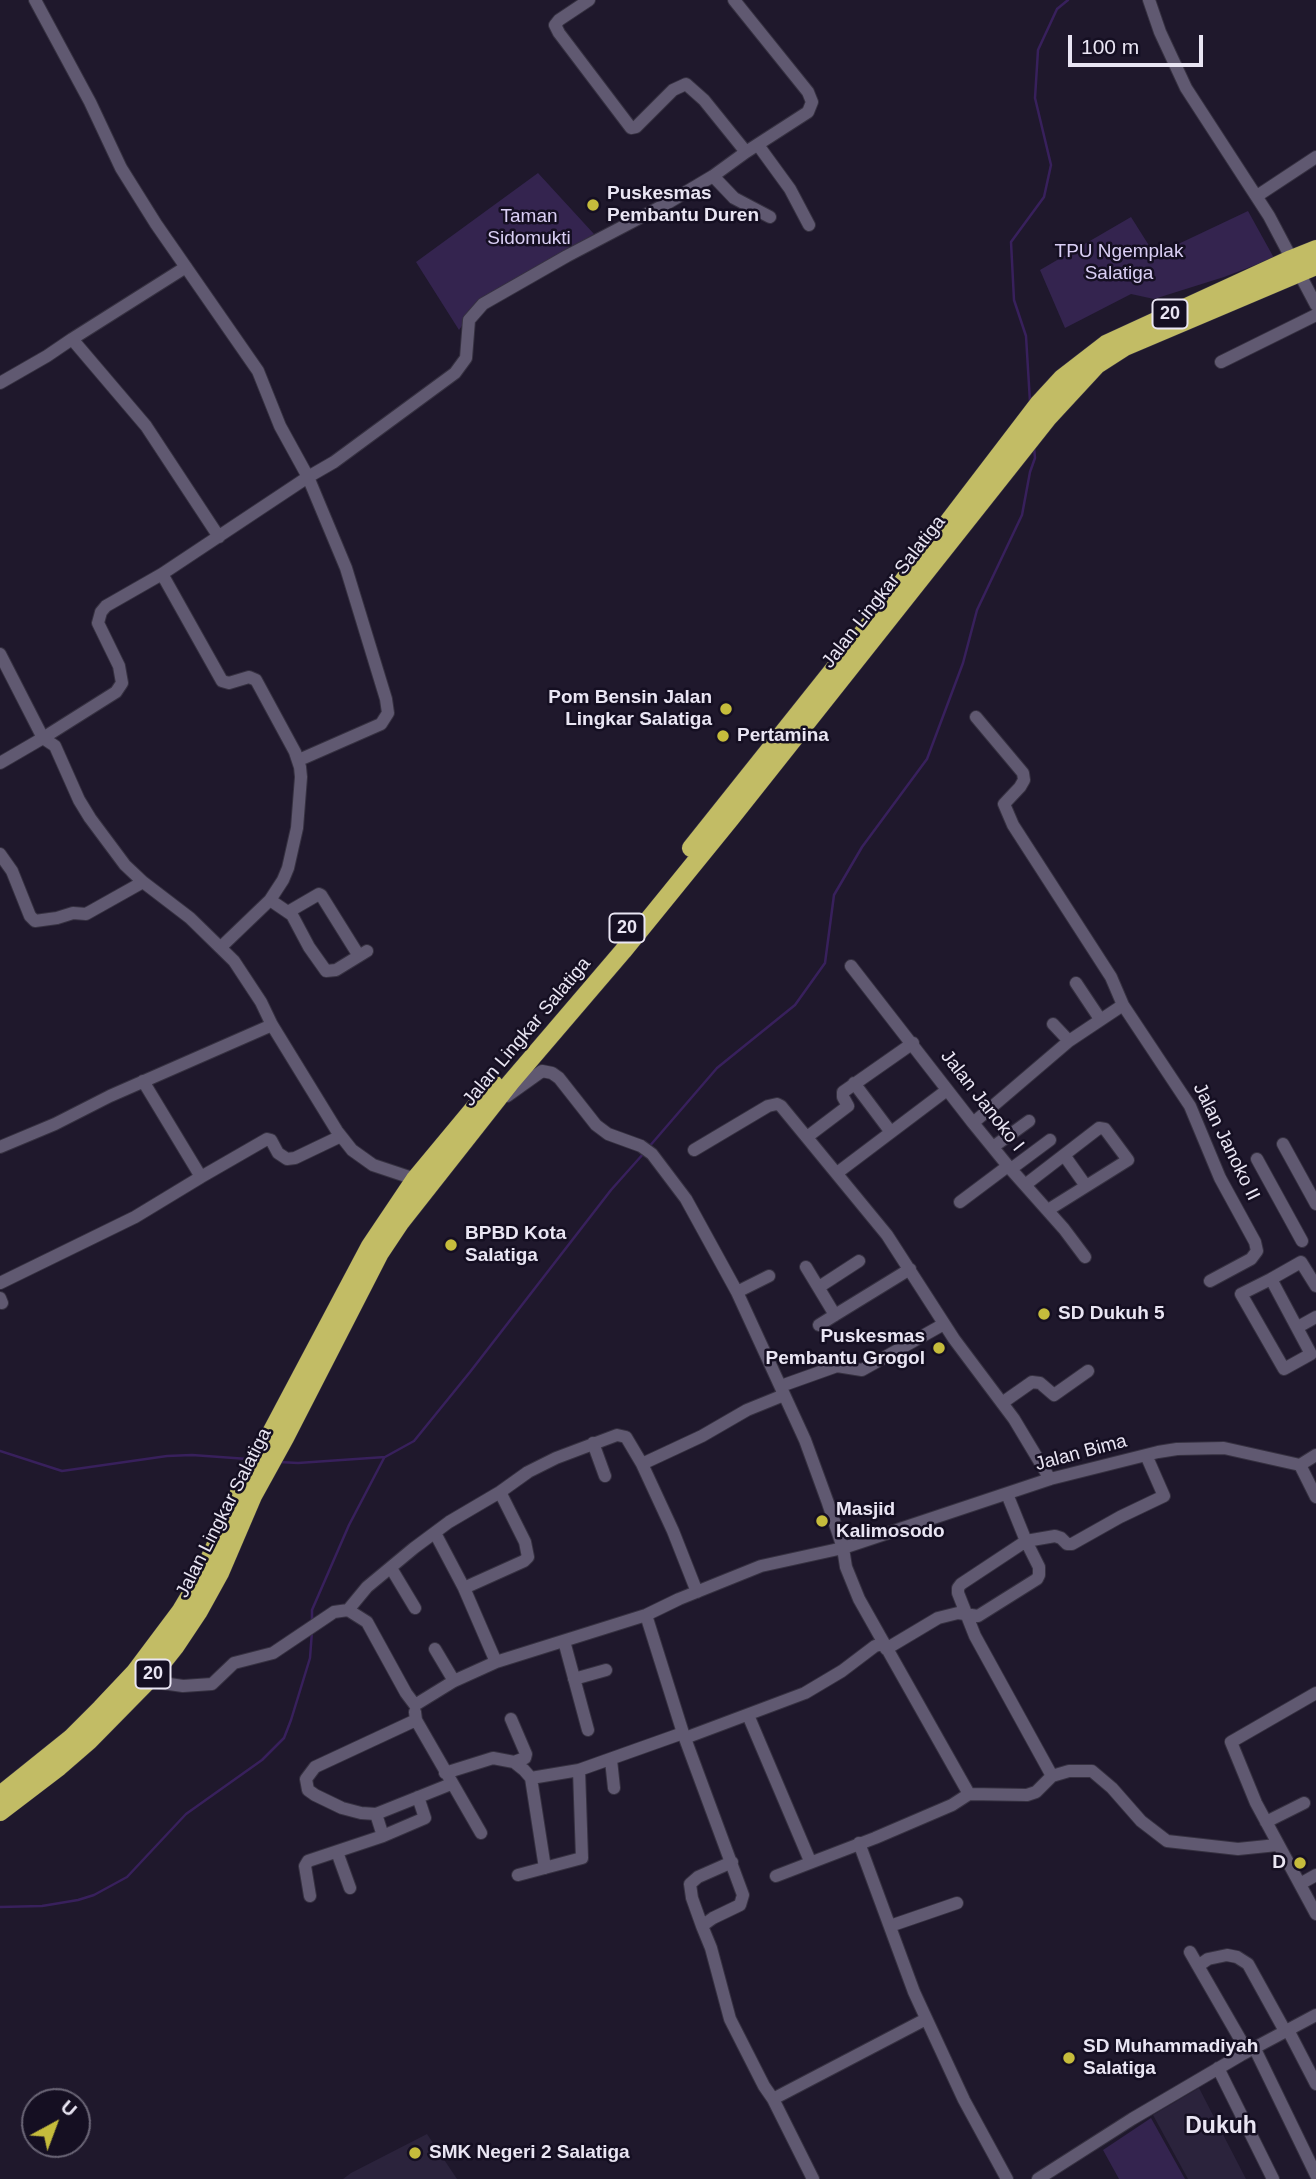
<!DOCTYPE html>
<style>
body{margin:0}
#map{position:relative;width:1316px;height:2179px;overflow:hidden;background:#1f182c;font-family:Helvetica,sans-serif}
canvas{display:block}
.north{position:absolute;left:21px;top:2088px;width:70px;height:70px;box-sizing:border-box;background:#150f22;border:2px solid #6a6576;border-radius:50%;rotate:41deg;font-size:19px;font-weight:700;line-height:28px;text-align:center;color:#e9e5f3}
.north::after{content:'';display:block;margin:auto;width:24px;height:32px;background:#c6bc3c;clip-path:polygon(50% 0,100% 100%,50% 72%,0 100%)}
.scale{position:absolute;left:1068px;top:35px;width:135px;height:32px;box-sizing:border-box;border:4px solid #e9e5f3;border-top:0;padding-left:9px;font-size:21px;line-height:24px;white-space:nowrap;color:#e9e5f3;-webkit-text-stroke:5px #150f22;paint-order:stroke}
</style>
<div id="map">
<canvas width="1316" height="2179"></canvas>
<div class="north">U</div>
<div class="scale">100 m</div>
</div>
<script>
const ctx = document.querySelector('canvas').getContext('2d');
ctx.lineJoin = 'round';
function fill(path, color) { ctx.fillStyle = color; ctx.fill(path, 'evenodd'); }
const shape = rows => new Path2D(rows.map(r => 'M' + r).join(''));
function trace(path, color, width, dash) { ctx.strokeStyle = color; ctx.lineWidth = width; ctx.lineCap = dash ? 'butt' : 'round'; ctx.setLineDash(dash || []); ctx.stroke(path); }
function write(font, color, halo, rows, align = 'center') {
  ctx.font = font + ' Helvetica,sans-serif'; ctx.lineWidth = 5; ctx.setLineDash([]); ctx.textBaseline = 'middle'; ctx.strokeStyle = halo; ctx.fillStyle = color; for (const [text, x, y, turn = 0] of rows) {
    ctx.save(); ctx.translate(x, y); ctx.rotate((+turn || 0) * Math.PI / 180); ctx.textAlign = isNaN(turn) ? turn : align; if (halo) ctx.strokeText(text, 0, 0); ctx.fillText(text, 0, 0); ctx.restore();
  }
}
fill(shape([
 [1199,2088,1246,2179,1188,2179,1153,2115],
 [427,2134,457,2179,343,2179,351,2173]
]), '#2b233c');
fill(shape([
 [538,173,594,234,475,307,459,330,416,262],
 [1248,211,1274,258,1224,277,1154,299,1131,294,1065,328,1040,270,1131,217,1155,255],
 [1151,2118,1185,2179,1119,2179,1103,2150]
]), '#34244f');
trace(shape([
 [1030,402,1026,336,1014,300,1011,242,1044,197,1051,165,1035,98,1038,50,1057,9,1068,0],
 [648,1148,717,1068,795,1005,825,963,834,895,862,847,927,759,963,663,977,610,1022,515,1030,472,1035,458,1034,447],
 [0,1451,62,1471,167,1456,192,1455,248,1459],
 [279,1462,298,1463,385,1457,414,1441,470,1372,611,1190,644,1153],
 [312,1621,312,1610,349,1525,384,1458],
 [0,1907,42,1906,78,1900,94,1895,127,1877,186,1814,262,1760,284,1738,291,1720,310,1658,312,1631]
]), '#38205c', 2.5);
const minor = shape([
 [35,0,90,102,121,168,156,224,258,371,280,426,308,477,346,568,386,699,388,713,381,724,299,760],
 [589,0,559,20,555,25,559,33,631,128,636,127,673,90,686,84,704,100,746,152],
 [1149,0,1160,32,1186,88,1269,216,1316,305],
 [758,145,790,189,809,225],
 [713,176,734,198,770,217],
 [1257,196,1316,157],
 [72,339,186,267],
 [1221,362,1316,315],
 [0,383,47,356,72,339,146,426,219,537],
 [162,574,222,681,229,683,249,677,256,680,295,752,300,767,301,777,297,828,288,868,283,880,270,900,221,947],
 [0,654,43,738,0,763],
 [976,717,1023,773,1024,780,1020,787,1004,804,1013,825,1111,977,1123,1005,1190,1106,1220,1178,1255,1242,1257,1251,1251,1259,1210,1281],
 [0,854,12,871,30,916,35,921,57,918,73,913,86,914,143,882],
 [270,900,292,915,309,947,326,971,336,970,367,951],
 [288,912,319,894,321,895,359,956],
 [851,966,973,1123,1008,1166,1064,1229,1085,1257],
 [1076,983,1100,1019],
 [1053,1024,1069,1041],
 [854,1083,890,1131],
 [507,1096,542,1071,552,1073,559,1078,596,1125,608,1134,641,1146,652,1154,686,1199,737,1292,805,1440,828,1503,843,1548,846,1567,859,1599,969,1794,952,1805,875,1838,776,1876],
 [973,1123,1069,1041,1123,1005],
 [807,1137,848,1106,843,1097,843,1092,913,1043],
 [1283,1144,1316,1204],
 [0,1147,55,1124,110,1096,272,1025],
 [993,1147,1029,1121],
 [694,1150,768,1106,777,1104,781,1106,887,1235,954,1339,1014,1419,1050,1479],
 [1064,1155,1086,1186],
 [1257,1159,1302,1241],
 [1011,1169,1050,1140],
 [837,1173,947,1090],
 [201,1177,267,1139,271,1140,278,1153,287,1159,295,1158,341,1136],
 [415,1179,373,1165,352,1150,337,1131,272,1025,261,1002,234,961,190,918,143,882,125,865,90,818,79,800,55,746,43,738,116,692,122,683,119,666,98,623,101,612,106,606,162,574,308,477,334,462,455,373,466,358,469,320,483,304,567,256,666,204,713,176,746,152,808,112,812,102,808,92,734,0],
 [1025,1185,1099,1128,1105,1129,1128,1160,1048,1210],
 [960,1202,1008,1166],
 [806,1267,835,1315,910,1269],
 [1271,1279,1311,1354,1284,1369,1241,1294,1271,1279],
 [1271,1279,1301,1262,1316,1286],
 [0,1283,135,1217,201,1177,143,1081],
 [819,1287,859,1261],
 [737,1292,769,1276],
 [0,1298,2,1303],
 [819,1325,835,1315],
 [1298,1327,1316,1317],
 [781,1386,837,1366,862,1370,944,1324],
 [1002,1403,1032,1382,1040,1383,1054,1395,1088,1371],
 [593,1443,605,1476],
 [642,1464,702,1436,747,1410,784,1395],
 [1300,1465,1316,1455],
 [435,1533,464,1588,496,1662],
 [391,1568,415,1608],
 [464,1588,524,1561,528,1557,525,1542,500,1492],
 [348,1610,367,1587,414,1548,449,1522,500,1492,528,1472,556,1458,617,1435,626,1437,642,1464,673,1531,697,1592],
 [646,1615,683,1733,743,1895,740,1905,713,1918,702,1926,711,1948,730,2019,764,2086,773,2099,813,2179],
 [564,1641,588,1730],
 [435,1649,454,1681],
 [886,1649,938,1618,958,1613,978,1616,1037,1579,1039,1575,1039,1567,1026,1541,1007,1494],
 [143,1678,148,1681,183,1686,212,1684,234,1663,273,1653,334,1612,348,1610,367,1622,406,1693,415,1705,454,1681,496,1662,646,1615,679,1599,761,1566,843,1548,1050,1479,1158,1452,1177,1449,1224,1448,1300,1465,1316,1497],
 [574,1679,606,1670],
 [1316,1693,1231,1742,1256,1803,1316,1914],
 [415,1712,416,1720,481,1833],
 [748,1715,810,1861],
 [511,1719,526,1754,525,1758,514,1762],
 [416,1720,315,1767,306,1779,308,1790,315,1795,342,1808,361,1813,376,1814,451,1784],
 [685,1738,805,1693,842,1671,875,1646,883,1644],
 [611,1760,614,1788],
 [445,1773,493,1758,514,1762,524,1770,531,1778,545,1868],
 [1052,1776,975,1636,958,1593,958,1588,961,1584,1026,1541,1055,1536,1061,1538,1067,1544,1072,1544,1120,1517,1164,1496,1146,1455],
 [531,1778,579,1770,683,1733],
 [969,1794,1027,1795,1036,1792,1052,1776,1069,1771,1092,1771,1112,1788,1141,1821,1167,1841,1238,1849,1277,1845],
 [376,1814,383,1836,425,1818,418,1797],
 [1266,1822,1304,1803],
 [859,1843,914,1992,964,2100,1007,2179],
 [337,1852,350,1888],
 [518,1875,582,1858,579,1770],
 [1300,1884,1316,1875],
 [310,1896,305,1866,308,1861,383,1836],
 [702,1926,692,1898,690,1884,698,1877,732,1862],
 [890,1926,957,1903],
 [1190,1952,1198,1966],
 [1288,2030,1316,2084],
 [1254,2047,1316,2175],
 [1247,2051,1198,1966,1208,1959,1227,1955,1237,1957,1248,1964,1285,2031],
 [1218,2068,1273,2179],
 [773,2099,926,2019],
 [1038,2179,1132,2119,1241,2055,1316,2015]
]);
const highway = shape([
 [691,848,880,611,1039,403,1062,378,1106,344,1291,259,1316,249],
 [0,1795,71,1738,101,1708,135,1672,180,1612,202,1575,239,1493,370,1246,415,1179,494,1084],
 [0,1812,59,1767,89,1741,148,1681,175,1647,199,1611,220,1573,253,1496,285,1438,380,1253,400,1223,511,1082,623,951,731,818,1048,418,1097,365,1125,347,1316,266]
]);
trace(minor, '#363141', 14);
trace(highway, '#363141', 19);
trace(minor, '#605971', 12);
trace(highway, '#c2bc65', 18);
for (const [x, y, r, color] of [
 [593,205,7,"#c6bc3c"],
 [726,709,7,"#c6bc3c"],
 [723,736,7,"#c6bc3c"],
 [451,1245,7,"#c6bc3c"],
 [1044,1314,7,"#c6bc3c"],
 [939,1348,7,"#c6bc3c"],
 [822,1521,7,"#c6bc3c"],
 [1300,1863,7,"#c6bc3c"],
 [1069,2058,7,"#c6bc3c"],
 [415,2153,7,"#c6bc3c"]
]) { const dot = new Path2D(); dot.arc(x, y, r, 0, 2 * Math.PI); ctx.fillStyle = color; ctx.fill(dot); trace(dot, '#150f22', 2.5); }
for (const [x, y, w] of [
 [1170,314,35],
 [627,928,35],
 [153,1674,35]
]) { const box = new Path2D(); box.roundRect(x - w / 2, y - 14.5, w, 29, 5); ctx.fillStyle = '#150f22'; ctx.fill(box); trace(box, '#e9e5f3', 2); }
write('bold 18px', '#e9e5f3', null, [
 ["20",1170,314],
 ["20",627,928],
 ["20",153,1674]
]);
write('bold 19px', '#e9e5f3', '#150f22', [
 ["Puskesmas",607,194],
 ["Pembantu Duren",607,216],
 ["Pom Bensin Jalan",712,698,"right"],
 ["Lingkar Salatiga",712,720,"right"],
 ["Pertamina",737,736],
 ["BPBD Kota",465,1234],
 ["Salatiga",465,1256],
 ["SD Dukuh 5",1058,1314],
 ["Puskesmas",925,1337,"right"],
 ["Pembantu Grogol",925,1359,"right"],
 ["Masjid",836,1510],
 ["Kalimosodo",836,1532],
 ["D",1286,1863,"right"],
 ["SD Muhammadiyah",1083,2047],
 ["Salatiga",1083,2069],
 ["SMK Negeri 2 Salatiga",429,2153]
], 'left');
write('19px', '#dacff5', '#150f22', [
 ["Taman",529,217],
 ["Sidomukti",529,239],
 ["TPU Ngemplak",1119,252],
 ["Salatiga",1119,274]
]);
write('19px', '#e9e5f3', '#150f22', [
 ["Jalan Lingkar Salatiga",884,592,-52],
 ["Jalan Lingkar Salatiga",527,1032,-50],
 ["Jalan Janoko I",982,1101,52],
 ["Jalan Janoko II",1226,1142,64],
 ["Jalan Bima",1081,1453,-15],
 ["Jalan Lingkar Salatiga",224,1513,-63]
]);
write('bold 23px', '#e9e5f3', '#150f22', [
 ["Dukuh",1221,2127]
]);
</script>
